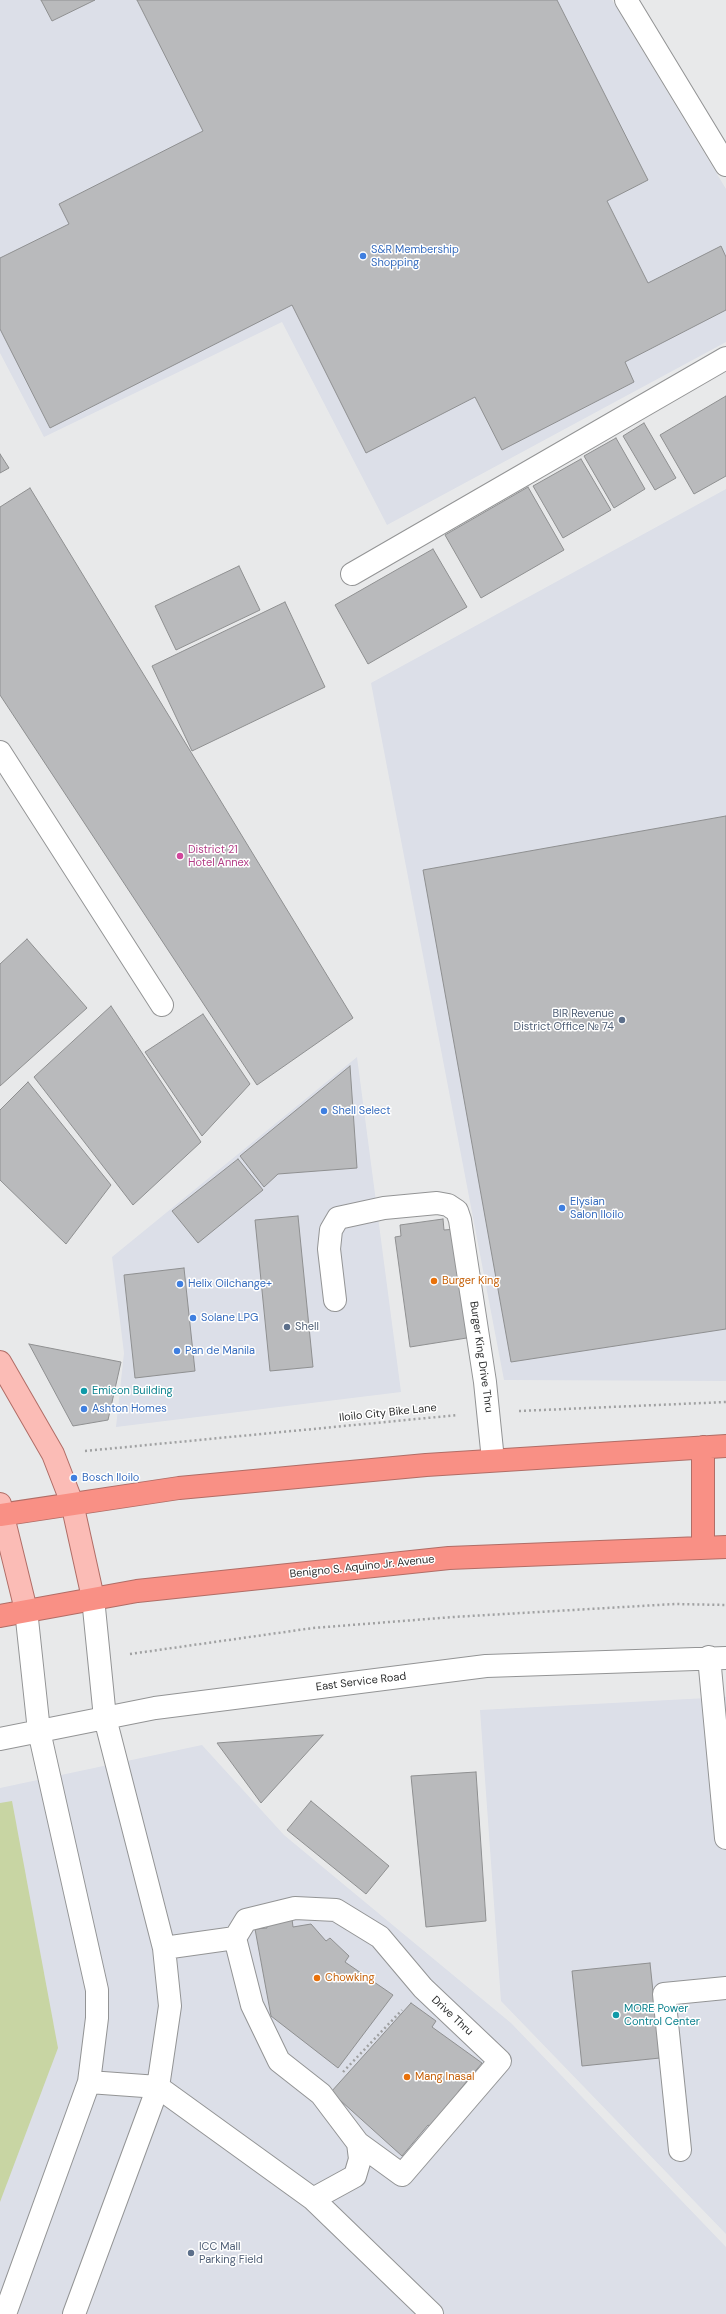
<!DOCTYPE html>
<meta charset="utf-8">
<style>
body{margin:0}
canvas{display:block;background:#e8e9ea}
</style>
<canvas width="726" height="2314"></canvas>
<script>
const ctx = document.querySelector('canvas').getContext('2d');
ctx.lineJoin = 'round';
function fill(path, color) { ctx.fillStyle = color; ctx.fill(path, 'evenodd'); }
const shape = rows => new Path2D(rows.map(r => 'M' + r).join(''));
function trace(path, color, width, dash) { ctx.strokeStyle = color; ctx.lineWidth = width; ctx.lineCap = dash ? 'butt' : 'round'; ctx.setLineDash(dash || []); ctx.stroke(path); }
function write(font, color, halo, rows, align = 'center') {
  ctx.font = font + ' "DM Sans",sans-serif'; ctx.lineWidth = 3; ctx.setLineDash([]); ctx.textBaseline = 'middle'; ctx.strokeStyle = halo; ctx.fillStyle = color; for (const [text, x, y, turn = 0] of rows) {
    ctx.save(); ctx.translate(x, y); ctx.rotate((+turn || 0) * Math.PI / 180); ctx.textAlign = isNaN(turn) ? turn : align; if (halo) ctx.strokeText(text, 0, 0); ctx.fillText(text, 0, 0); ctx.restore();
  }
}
fill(shape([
 [0,0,612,0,726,189,726,342,387,525,282,322,44,437,0,353],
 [726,489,726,1381,504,1380,371,683],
 [357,1057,401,1392,116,1427,124,1353,112,1257],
 [726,1697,726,2234,501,2001,480,1710],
 [202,1745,284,1835,511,2023,726,2247,726,2314,0,2314,0,1788]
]), '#dcdfe8');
fill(shape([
 [12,1801,58,2048,0,2202,0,1803]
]), '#c8d5a3');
const building = shape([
 [41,0,95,0,52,21,41,0],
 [137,0,557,0,648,180,607,201,648,283,721,246,726,257,726,310,625,362,634,382,502,450,475,397,366,453,292,305,50,428,0,329,0,258,69,224,59,204,203,131,137,0],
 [726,396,726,476,694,494,660,435,726,396],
 [644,423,676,478,655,490,623,436,644,423],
 [616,438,645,489,614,508,584,456,616,438],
 [0,454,9,468,0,473,0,454],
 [581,459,611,510,563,538,533,486,581,459],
 [528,487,564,550,481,598,445,535,528,487],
 [30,488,353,1018,257,1085,0,695,0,507,30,488],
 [433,549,467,607,368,664,335,605,433,549],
 [239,566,260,610,176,650,155,606,239,566],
 [285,602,325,687,192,751,152,666,285,602],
 [726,816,726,1329,511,1362,423,870,726,816],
 [27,939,87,1008,0,1086,0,964,27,939],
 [111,1006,201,1142,133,1205,34,1077,111,1006],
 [203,1014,250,1084,202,1136,145,1052,203,1014],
 [350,1066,357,1168,278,1174,264,1187,240,1156,350,1066],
 [28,1082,111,1185,66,1244,0,1180,0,1110,28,1082],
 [238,1159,263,1190,198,1243,172,1211,238,1159],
 [298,1216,313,1367,270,1371,255,1220,298,1216],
 [443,1219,444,1230,457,1229,473,1337,410,1347,395,1237,401,1236,400,1225,443,1219],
 [184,1268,195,1371,135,1378,124,1275,184,1268],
 [29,1344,121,1362,108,1420,73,1426,29,1344],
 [323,1735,261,1803,217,1743,323,1735],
 [476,1772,486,1921,426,1927,411,1776,476,1772],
 [311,1801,389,1866,366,1894,287,1830,311,1801],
 [292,1919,293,1927,311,1924,326,1941,330,1938,349,1956,345,1962,393,1995,338,2068,271,2016,255,1929,267,1928,266,1923,292,1919],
 [650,1963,660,2058,582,2066,572,1971,650,1963],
 [411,2003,436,2021,432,2027,482,2063,458,2092,463,2097,436,2130,428,2125,402,2156,331,2092,411,2003]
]);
fill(building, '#b9babc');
trace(building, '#8f9091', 1);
const minor = shape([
 [626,0,726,165],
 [352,574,726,358],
 [0,752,162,1005],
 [335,1300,329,1249,331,1230,338,1218,384,1208,437,1203,448,1205,457,1211,460,1220,485,1382,493,1460],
 [709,1657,726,1838],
 [0,1739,155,1708,486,1666,726,1658],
 [235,1938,246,1920,295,1908,336,1910,380,1937,423,1988,500,2061,402,2175,358,2143],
 [164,1948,235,1938,252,2005,279,2061,321,2094,358,2143,360,2159,355,2176,313,2199],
 [89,2082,158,2087,313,2199,432,2314],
 [680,2150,664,1994,726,1988],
 [5,2314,89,2082,97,2018,97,1990,39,1731,26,1610],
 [74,2314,158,2087,170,2006,164,1948,105,1718,93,1598]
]);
const major = shape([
 [0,1362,53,1454,72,1503,93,1598],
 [0,1504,26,1610]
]);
const highway = shape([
 [703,1447,703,1548],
 [0,1515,179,1488,426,1465,726,1446],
 [0,1616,137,1591,449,1558,726,1547]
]);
trace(minor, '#939495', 24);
trace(major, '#b16d66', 24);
trace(highway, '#b16d66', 24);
trace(shape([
 [519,1411,726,1402],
 [85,1451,458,1415],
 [130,1654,313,1628,453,1617,675,1604,726,1605],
 [343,2072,402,2010]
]), '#a0a1a2', 2.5, [2, 3]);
trace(minor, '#fff', 22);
trace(major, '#fbbcb6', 22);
trace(highway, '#f99085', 22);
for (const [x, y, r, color] of [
 [363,256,4,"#3f7fe0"],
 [180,856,4,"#d1479c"],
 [622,1020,4,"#5c6f8a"],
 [324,1111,4,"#3f7fe0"],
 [562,1208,4,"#3f7fe0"],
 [434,1281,4,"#e8710a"],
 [180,1284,4,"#3f7fe0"],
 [193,1318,4,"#3f7fe0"],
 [287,1327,4,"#5c6f8a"],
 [177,1351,4,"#3f7fe0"],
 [84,1391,4,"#0f9aa8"],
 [84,1409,4,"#3f7fe0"],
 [74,1478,4,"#3f7fe0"],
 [317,1978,4,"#e8710a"],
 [616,2015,4,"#0f9aa8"],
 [407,2077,4,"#e8710a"],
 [191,2253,4,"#5c6f8a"]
]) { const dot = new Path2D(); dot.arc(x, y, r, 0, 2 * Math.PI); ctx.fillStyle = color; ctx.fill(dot); trace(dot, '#fff', 1.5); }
write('11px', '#366cbe', '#fff', [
 ["S&R Membership",371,250],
 ["Shopping",371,263],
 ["Shell Select",332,1111],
 ["Elysian",570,1202],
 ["Salon Iloilo",570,1215],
 ["Helix Oilchange+",188,1284],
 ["Solane LPG",201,1318],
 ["Pan de Manila",185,1351],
 ["Ashton Homes",92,1409],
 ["Bosch Iloilo",82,1478]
], 'left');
write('11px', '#b23c85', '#fff', [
 ["District 21",188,850],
 ["Hotel Annex",188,863]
], 'left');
write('11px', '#4e5e75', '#fff', [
 ["BIR Revenue",614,1014,"right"],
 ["District Office № 74",614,1027,"right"],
 ["Shell",295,1327],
 ["ICC Mall",199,2247],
 ["Parking Field",199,2260]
], 'left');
write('11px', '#c56008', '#fff', [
 ["Burger King",442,1281],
 ["Chowking",325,1978],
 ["Mang Inasal",415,2077]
], 'left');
write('11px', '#2c2d2d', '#fff', [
 ["Burger King Drive Thru",481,1357,82],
 ["Iloilo City Bike Lane",388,1413,-6],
 ["Benigno S. Aquino Jr. Avenue",362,1567,-6],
 ["East Service Road",361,1682,-7],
 ["Drive Thru",452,2016,43]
]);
write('11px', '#0d838f', '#fff', [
 ["Emicon Building",92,1391],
 ["MORE Power",624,2009],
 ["Control Center",624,2022]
], 'left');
</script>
